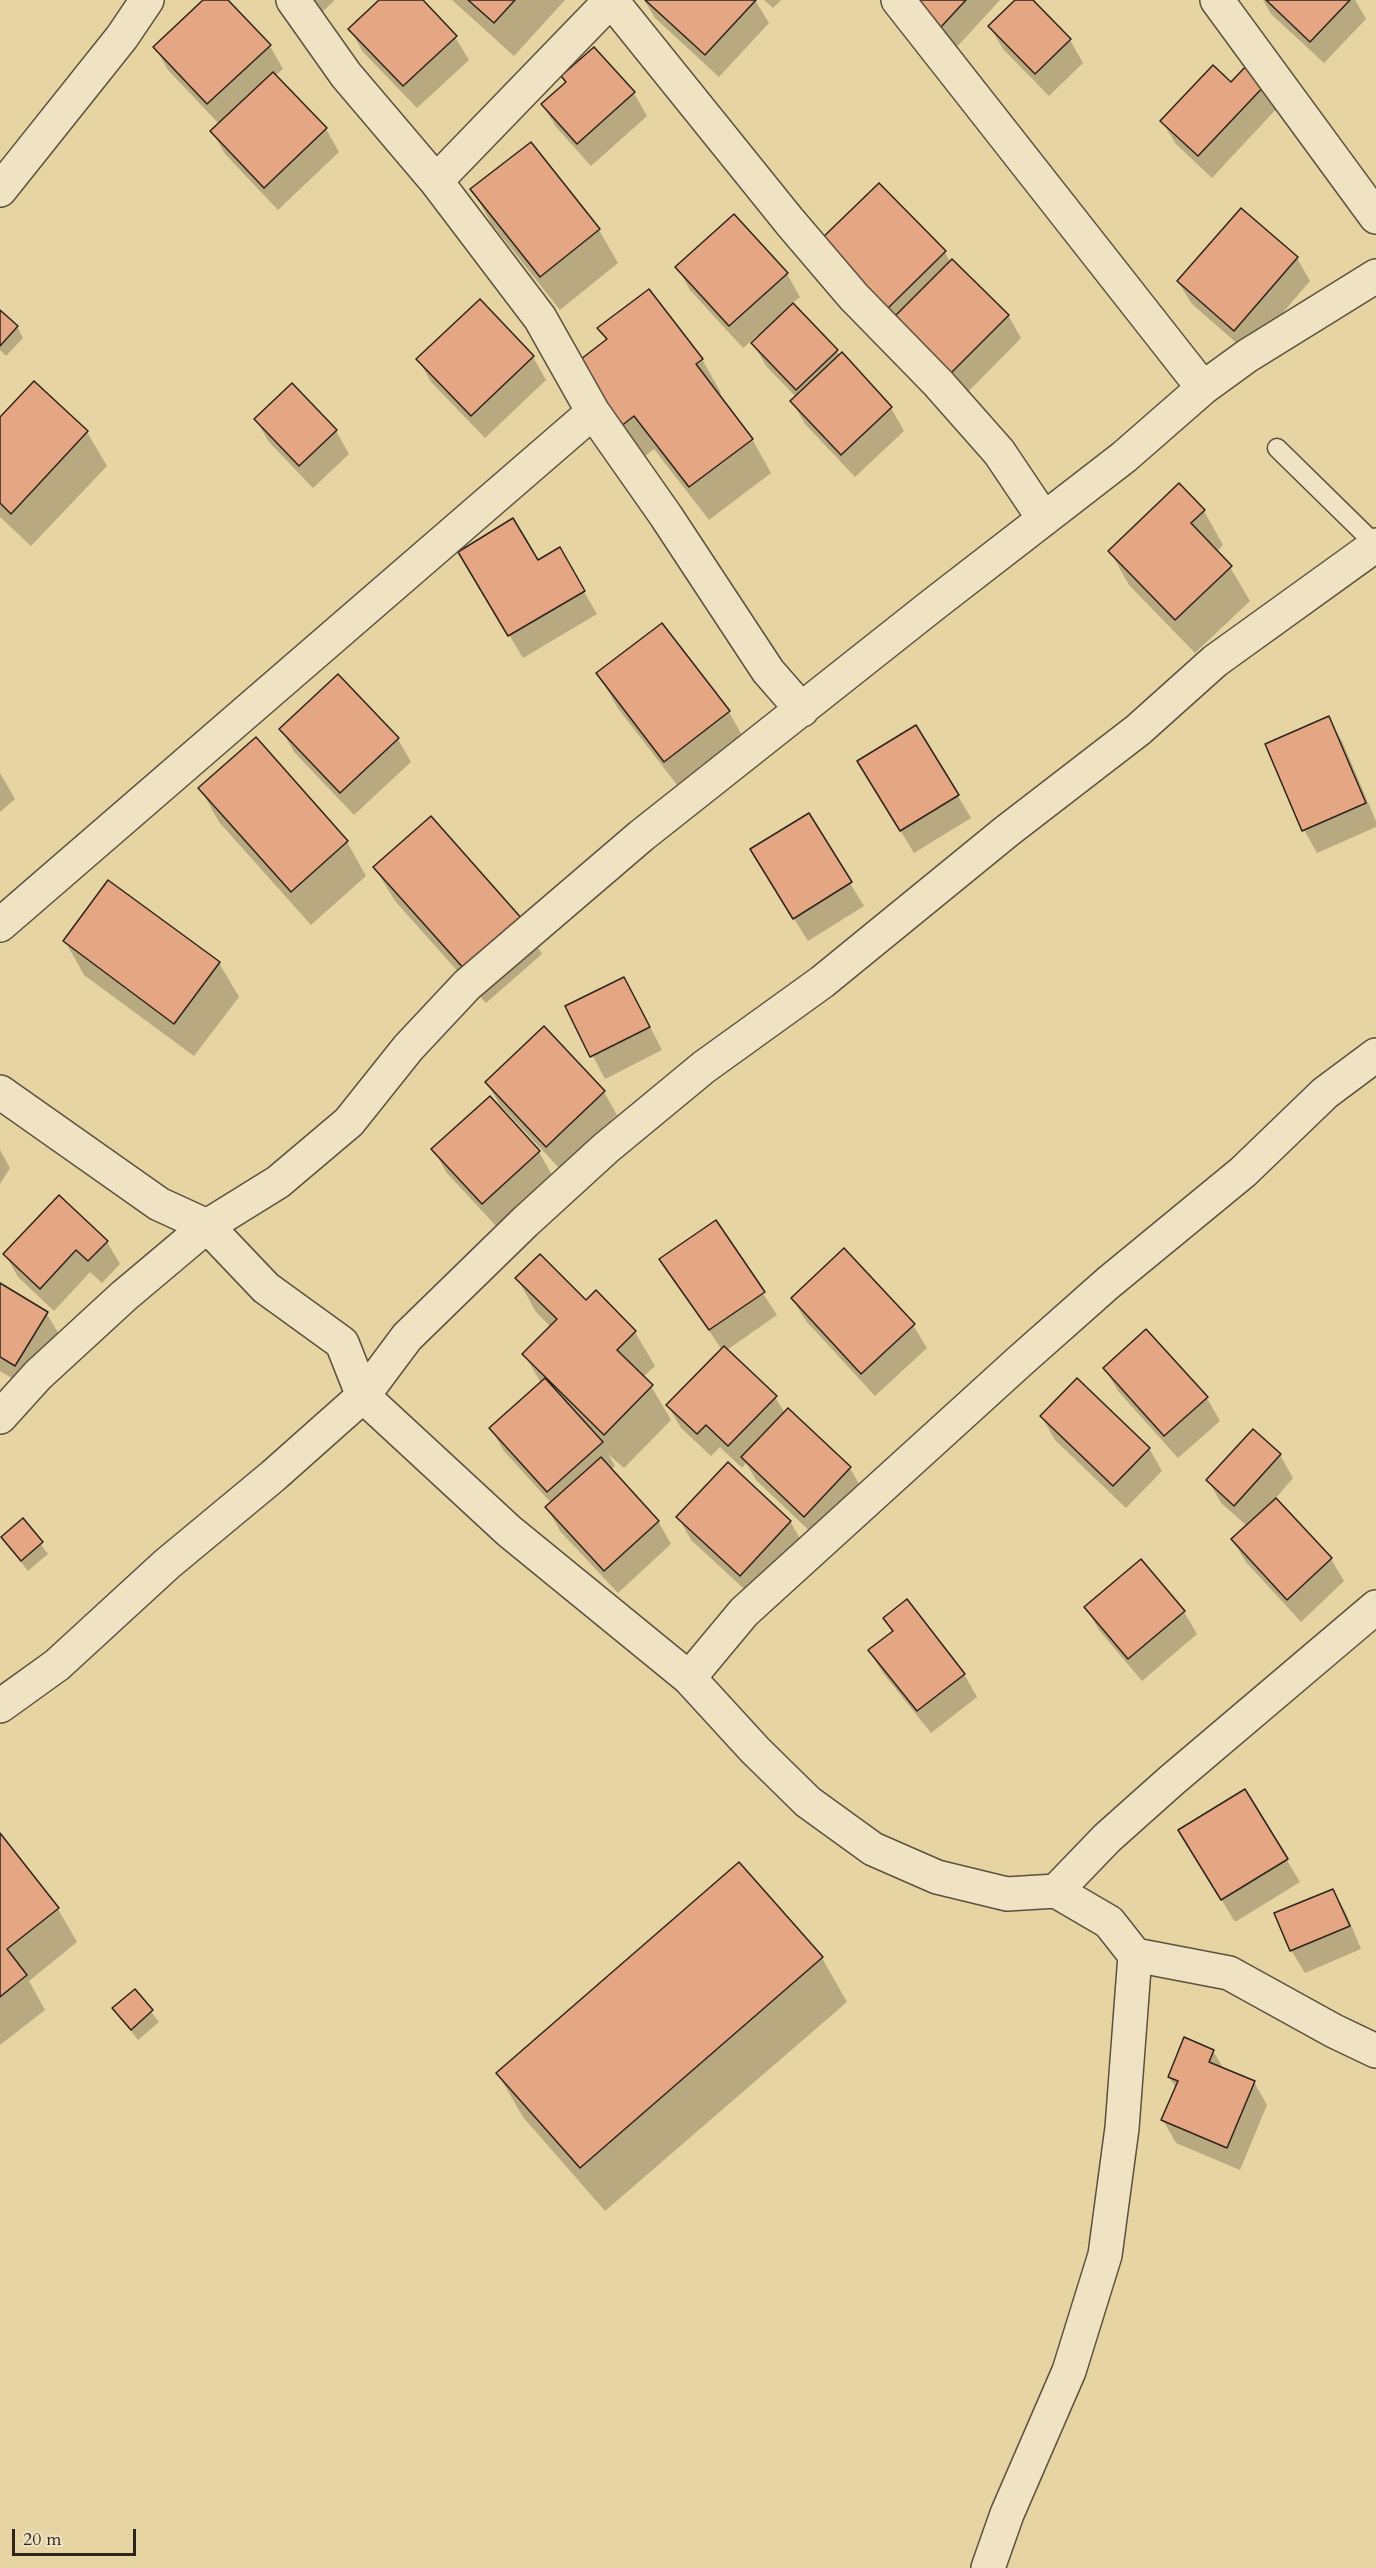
<!DOCTYPE html>
<style>
body{margin:0}
#map{position:relative;width:1376px;height:2568px;overflow:hidden;background:#e6d4a2;font-family:Cardo,serif}
canvas{display:block}
.scale{position:absolute;left:12px;top:2529px;width:124px;height:27px;box-sizing:border-box;border:3px solid #2e241c;border-top:0;padding-left:8px;font-size:18px;line-height:21px;white-space:nowrap;color:#2e241c;-webkit-text-stroke:4px #efe3c3;paint-order:stroke}
</style>
<div id="map">
<canvas width="1376" height="2568"></canvas>
<div class="scale">20 m</div>
</div>
<script>
const ctx = document.querySelector('canvas').getContext('2d');
ctx.lineJoin = 'round';
function fill(path, color) { ctx.fillStyle = color; ctx.fill(path, 'evenodd'); }
const shape = rows => new Path2D(rows.map(r => 'M' + r).join(''));
function trace(path, color, width, dash) { ctx.strokeStyle = color; ctx.lineWidth = width; ctx.lineCap = dash ? 'butt' : 'round'; ctx.setLineDash(dash || []); ctx.stroke(path); }
fill(shape([
 [206,0,226,0,270,46,283,69,275,76,326,129,339,152,278,210,225,154,212,131,219,124,168,70,155,47],
 [311,0,335,0,322,12],
 [381,0,421,0,455,37,469,60,417,108,363,52,350,29],
 [452,0,565,0,514,56],
 [644,0,755,0,769,23,719,77,655,18],
 [764,0,781,0,773,8],
 [904,0,1000,0,954,50],
 [1017,0,1031,0,1070,40,1083,63,1049,96,1003,49,990,27],
 [1263,0,1355,0,1366,19,1324,63,1271,14],
 [1248,66,1280,105,1212,178,1176,144,1162,121,1231,84],
 [634,93,647,116,591,166,556,127,543,105],
 [530,144,599,230,618,263,560,310,491,223,472,189],
 [945,252,950,262,1008,315,1021,338,965,395,838,277],
 [1297,258,1310,281,1248,353,1192,304,1178,282],
 [677,267,787,274,800,297,791,304,891,408,904,431,855,477,805,424,792,401,796,397,766,366,753,343,761,336,759,334,743,348,690,290],
 [0,312,17,326,23,338,6,356,0,350],
 [599,328,702,359,721,393,718,395,752,439,771,473,709,520,654,449,640,460,594,400,607,341],
 [533,357,546,380,485,438,431,382,418,359],
 [35,383,87,432,107,466,31,546,0,517,0,420],
 [292,386,336,431,349,454,313,488,269,442,256,420],
 [1204,511,1223,545,1216,552,1230,567,1250,601,1195,653,1129,585,1110,551],
 [559,549,597,614,523,658,460,552,537,562],
 [662,625,729,712,748,746,684,794,617,707,598,673],
 [338,676,398,739,411,762,354,815,294,752,281,729],
 [1328,718,1342,741,1376,821,1376,827,1317,853,1304,830],
 [256,739,347,842,366,876,311,925,219,822,200,788],
 [0,773,15,799,0,812],
 [872,784,958,796,971,818,914,853],
 [808,815,864,906,808,941,765,873],
 [375,868,522,920,542,954,486,1003,395,901],
 [109,882,219,963,239,997,194,1056,84,975,65,941],
 [637,1001,662,1050,605,1079,567,1007],
 [544,1029,604,1092,617,1115,560,1169,500,1105,487,1083],
 [489,1098,539,1152,552,1175,496,1226,446,1172,433,1149],
 [0,1150,10,1168,0,1184],
 [716,1222,777,1315,727,1350,775,1397,785,1413,788,1410,850,1468,863,1491,818,1539,756,1480,746,1463,742,1468,720,1447,711,1456,681,1428,668,1406,722,1350,661,1260],
 [107,1242,120,1264,102,1283,90,1272,54,1311,18,1277,5,1254],
 [517,1278,586,1302,596,1292,635,1332,655,1366,642,1378,651,1386,671,1420,624,1468,608,1454,615,1466,610,1470,658,1521,671,1544,618,1593,560,1531,547,1508,552,1504,504,1451,491,1429,541,1383,524,1354,551,1327,536,1312],
 [0,1285,47,1314,60,1336,28,1388,0,1371],
 [792,1298,913,1325,927,1348,875,1396,806,1321],
 [1105,1369,1207,1398,1220,1421,1178,1458,1118,1391],
 [1042,1417,1149,1448,1162,1471,1126,1508,1055,1440],
 [1253,1431,1280,1455,1293,1478,1275,1499,1331,1559,1344,1581,1301,1622,1246,1562,1232,1539,1247,1526,1221,1503,1208,1480],
 [678,1517,790,1521,803,1544,754,1598,691,1540],
 [23,1520,48,1554,28,1571,2,1537],
 [1086,1608,1184,1612,1197,1634,1142,1681,1099,1630],
 [885,1619,964,1674,977,1697,931,1733,883,1673,870,1651,893,1633],
 [1245,1791,1300,1882,1235,1922,1193,1853],
 [0,1836,58,1909,77,1942,29,1981,45,2010,0,2045],
 [739,1864,822,1958,847,2002,605,2211,523,2117,498,2074],
 [1333,1890,1346,1913,1361,1949,1305,1973,1291,1950],
 [135,1991,159,2022,138,2040,114,2009],
 [1213,2051,1224,2069,1254,2082,1267,2105,1240,2170,1176,2143,1163,2120,1176,2088,1169,2077]
]), '#0003');
const building = shape([
 [203,0,228,0,271,45,207,104,153,47,203,0],
 [379,0,423,0,457,36,403,86,348,29,379,0],
 [468,0,515,0,494,23,468,0],
 [645,0,756,0,705,55,645,0],
 [910,0,966,0,940,28,910,0],
 [1015,0,1033,0,1071,39,1035,74,988,26,1015,0],
 [1266,0,1350,0,1310,42,1266,0],
 [594,47,635,92,577,144,541,104,566,82,561,76,594,47],
 [1248,64,1268,82,1198,156,1160,121,1213,65,1231,82,1248,64],
 [273,72,327,128,264,188,210,131,273,72],
 [531,142,600,229,540,277,470,189,531,142],
 [879,183,946,251,885,311,817,243,879,183],
 [1241,208,1298,257,1234,331,1177,281,1241,208],
 [734,214,788,273,729,326,675,267,734,214],
 [952,259,1009,315,951,373,894,317,952,259],
 [649,289,703,359,696,364,753,439,689,487,634,416,620,427,572,366,607,339,597,328,649,289],
 [480,299,534,356,471,416,416,359,480,299],
 [793,303,838,350,796,390,751,343,793,303],
 [0,310,18,326,0,346,0,310],
 [842,352,892,407,841,455,790,401,842,352],
 [34,381,88,431,11,514,0,503,0,417,34,381],
 [292,383,337,430,299,466,254,419,292,383],
 [1179,483,1205,510,1191,523,1232,566,1175,620,1108,551,1179,483],
 [513,518,538,560,560,547,585,591,508,636,458,552,513,518],
 [662,623,730,711,664,762,596,673,662,623],
 [338,674,399,738,340,793,279,729,338,674],
 [1329,716,1366,803,1302,831,1265,744,1329,716],
 [916,725,959,795,900,831,857,761,916,725],
 [256,737,348,841,291,892,198,788,256,737],
 [809,813,852,882,793,919,750,849,809,813],
 [431,816,523,920,466,971,373,867,431,816],
 [108,880,220,962,174,1024,63,941,108,880],
 [624,977,650,1027,590,1057,565,1006,624,977],
 [544,1026,605,1091,546,1147,485,1082,544,1026],
 [490,1096,540,1151,482,1204,431,1149,490,1096],
 [59,1195,108,1241,88,1261,76,1250,40,1289,3,1254,59,1195],
 [716,1220,765,1292,709,1330,659,1259,716,1220],
 [844,1248,915,1324,861,1374,791,1298,844,1248],
 [540,1254,586,1300,596,1290,636,1331,617,1350,653,1385,604,1435,522,1354,557,1319,515,1278,540,1254],
 [0,1283,48,1312,15,1366,0,1357,0,1283],
 [1146,1329,1208,1397,1164,1436,1103,1368,1146,1329],
 [724,1346,777,1396,728,1446,706,1425,697,1434,666,1405,724,1346],
 [545,1378,603,1442,547,1492,489,1428,545,1378],
 [1077,1378,1150,1448,1113,1486,1040,1416,1077,1378],
 [788,1408,851,1467,804,1517,741,1457,788,1408],
 [1253,1429,1281,1454,1234,1506,1206,1480,1253,1429],
 [601,1457,659,1521,604,1571,545,1507,601,1457],
 [728,1462,791,1521,740,1576,676,1517,728,1462],
 [1276,1498,1332,1558,1287,1600,1231,1539,1276,1498],
 [23,1518,43,1542,21,1561,1,1537,23,1518],
 [1141,1559,1185,1611,1128,1659,1084,1607,1141,1559],
 [907,1599,965,1674,917,1711,868,1650,893,1631,883,1618,907,1599],
 [1245,1789,1288,1859,1221,1900,1178,1830,1245,1789],
 [0,1833,59,1908,7,1949,27,1975,0,1997,0,1833],
 [739,1862,823,1957,580,2168,496,2073,739,1862],
 [1333,1889,1350,1926,1290,1951,1274,1913,1333,1889],
 [135,1989,153,2010,131,2030,112,2008,135,1989],
 [1184,2037,1214,2050,1209,2062,1255,2081,1227,2148,1161,2120,1178,2081,1168,2077,1184,2037]
]);
fill(building, '#e4a683');
trace(building, '#2e241c', 1.5);
const lane = shape([
 [1277,448,1376,545]
]);
const street = shape([
 [293,0,346,75,436,181,540,318,593,412,666,516,768,671,802,710],
 [611,0,790,222,854,297,938,383,999,452,1044,519],
 [898,0,1203,388],
 [1217,0,1376,217],
 [436,181,611,0],
 [0,190,122,37,147,0],
 [0,925,593,412],
 [0,1092,159,1204,207,1226,266,1288,342,1343,363,1396,509,1531,689,1678,755,1750,808,1802,873,1849,937,1877,1007,1894,1056,1891,1109,1922,1135,1955,1122,2128,1105,2255,1069,2371,1007,2514,988,2568],
 [0,1417,38,1375,125,1295,207,1226,278,1182,349,1122,408,1048,467,985,641,836,934,604,1124,457,1203,388,1247,356,1376,276],
 [689,1678,744,1612,1020,1361,1108,1283,1243,1172,1325,1093,1376,1055],
 [0,1706,57,1665,167,1564,273,1476,363,1396,407,1337,525,1222,606,1148,704,1067,822,982,1007,831,1138,730,1215,661,1376,545],
 [1056,1891,1107,1838,1172,1780,1376,1607],
 [1135,1955,1229,1973,1334,2031,1376,2051]
]);
trace(lane, '#5c503e', 21);
trace(street, '#5c503e', 36);
trace(lane, '#efe3c3', 18);
trace(street, '#efe3c3', 33);
</script>
